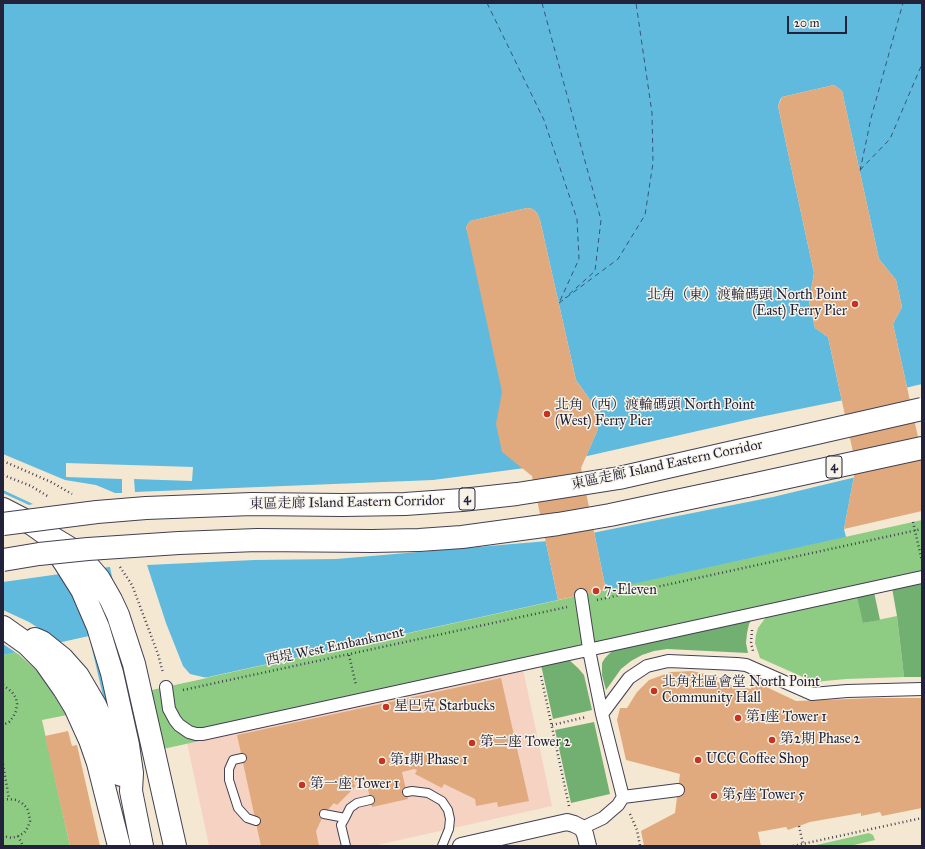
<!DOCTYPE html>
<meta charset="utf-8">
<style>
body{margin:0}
#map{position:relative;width:925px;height:849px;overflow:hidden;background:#f4e8d3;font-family:"IM FELL Great Primer",serif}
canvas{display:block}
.frame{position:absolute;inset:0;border:4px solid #22223b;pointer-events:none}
.scale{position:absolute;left:787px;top:16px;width:60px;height:18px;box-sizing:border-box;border:2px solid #22223b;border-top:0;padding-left:5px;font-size:12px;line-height:14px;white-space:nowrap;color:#22223b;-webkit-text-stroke:3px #f7f3e8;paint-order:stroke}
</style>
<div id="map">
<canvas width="925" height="849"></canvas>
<div class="frame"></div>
<div class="scale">20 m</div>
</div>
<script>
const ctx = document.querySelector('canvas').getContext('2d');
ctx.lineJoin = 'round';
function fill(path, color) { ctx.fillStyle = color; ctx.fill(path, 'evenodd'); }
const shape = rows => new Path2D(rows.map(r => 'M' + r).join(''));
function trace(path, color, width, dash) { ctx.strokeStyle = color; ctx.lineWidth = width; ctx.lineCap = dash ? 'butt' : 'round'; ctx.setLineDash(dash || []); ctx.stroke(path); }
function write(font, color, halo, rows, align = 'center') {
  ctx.font = font + ' "IM FELL Great Primer","Noto Serif TC",serif'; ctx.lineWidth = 3; ctx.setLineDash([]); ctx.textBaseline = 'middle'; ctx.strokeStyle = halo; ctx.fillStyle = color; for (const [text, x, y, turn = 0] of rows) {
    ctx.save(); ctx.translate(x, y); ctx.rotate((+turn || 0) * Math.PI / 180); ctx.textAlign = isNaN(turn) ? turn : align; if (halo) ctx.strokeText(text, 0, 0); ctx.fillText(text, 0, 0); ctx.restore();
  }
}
fill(shape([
 [523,669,552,806,373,846,209,846,187,743]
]), '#f6d2c3');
fill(shape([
 [922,520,922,582,874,592,863,623,897,616,904,677,846,679,814,682,760,658,755,643,756,635,758,628,766,617,163,749,151,690],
 [16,652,34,668,42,677,67,715,42,720,70,846,3,846,3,655],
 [869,833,873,835,875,840,850,846,812,846]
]), '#8ecc83');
fill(shape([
 [922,582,922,677,904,677,897,616,892,588],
 [874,592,880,620,863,623,857,596],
 [752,619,749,624,747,633,746,643,748,653,667,649,654,651,642,655,631,661,621,669,606,690,602,675,602,663,605,658,613,650],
 [568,659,578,668,584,675,592,710,553,719,541,665],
 [594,722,610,794,571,803,555,730]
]), '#72b071');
fill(shape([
 [3,3,922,3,922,455,893,324,902,307,896,280,879,259,842,91,834,85,782,97,780,100,778,106,814,273,809,302,815,328,828,337,856,466,844,529,846,537,606,590,581,468,598,429,593,404,576,380,540,220,537,213,533,209,527,208,470,221,466,227,532,476,558,600,104,700,89,636,3,655]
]), '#5fbadd');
fill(shape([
 [922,384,922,457,905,388],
 [844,400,858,466,856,477,773,497,592,533,579,468,583,457,755,418],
 [3,454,65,480,96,485,115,493,122,493,122,479,66,477,66,463,193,467,192,481,134,479,135,492,433,480,525,468,533,474,548,541,336,559,254,560,147,565,166,623,183,666,190,674,207,678,151,690,126,670,111,619,90,633,73,593,60,574,3,582,3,493,29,505,33,504,3,490],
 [110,567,115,591,100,568],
 [3,610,29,622,57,640,60,644,18,654,3,644]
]), '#f4e8d3');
trace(shape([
 [487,3,544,120,577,219,579,259,559,303],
 [542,3,601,220,595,271,565,298],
 [860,170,890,139,922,64],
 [860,171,871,118,903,3],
 [559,303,618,259,645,215,653,163,652,113,636,3]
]), '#375774', 1, [5, 4]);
fill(shape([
 [834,85,842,91,879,259,896,280,902,307,893,324,922,455,922,511,844,529,856,466,828,337,815,328,809,301,814,273,778,106,782,97],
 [527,208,533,209,537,213,540,220,576,380,593,404,598,429,581,468,606,590,558,600,532,476,502,452,496,424,502,392,466,227,470,221],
 [692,671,718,677,717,682,751,689,753,683,758,683,796,701,876,698,922,698,922,808,882,816,880,812,861,816,861,813,810,822,788,830,786,827,758,832,761,846,644,846,641,831,675,813,680,774,626,760,617,720,620,708,627,708,637,692,649,680,671,672],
 [501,678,529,801,498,807,497,802,476,806,475,799,444,784,442,788,415,774,417,770,414,769,402,772,408,799,372,807,366,780,353,783,356,786,337,805,334,803,324,814,316,831,319,846,261,846,237,735],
 [68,731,72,746,77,745,100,846,70,846,45,736]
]), '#e0aa7e');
const service = shape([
 [242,758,233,760,229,769,229,780,238,808,247,818,256,821],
 [407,792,412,791,428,793,442,801,448,810,450,819,449,829,442,846],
 [324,814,345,818],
 [346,846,341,825,345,818,350,808,357,803,370,800]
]);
const pedestrian = shape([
 [581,595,590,655,602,714,623,797,618,805,611,811,603,818,582,828],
 [166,687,169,709,175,720,179,725,189,732,196,734,203,734,922,577],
 [602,714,629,678,647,666,668,661,737,664,746,665,812,694,847,691,922,689],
 [623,797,678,790]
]);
const minor = shape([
 [461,846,567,822,574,824,582,828,585,834,588,846]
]);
const motorway = shape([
 [747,486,922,448],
 [3,509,32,524,46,534,76,552,99,579,111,600,118,615,134,664,175,846],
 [49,539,65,563,82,590,98,627,112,673,128,745,132,773,131,791,142,846],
 [3,627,27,644,45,662,64,689,75,707,90,740,98,763,119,846],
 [35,639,42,642,62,658,78,676,95,705,105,728,121,775]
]);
trace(service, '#424052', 10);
trace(pedestrian, '#424052', 14);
trace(minor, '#424052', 18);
trace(motorway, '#424052', 24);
trace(shape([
 [3,461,51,482,72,494],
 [3,475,31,486,49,497],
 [913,522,922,561],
 [120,567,132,585,158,654,163,673],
 [597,600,922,529],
 [752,630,751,643,753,651],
 [349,655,356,685],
 [541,676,569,806],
 [3,685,12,692,16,698,17,704,16,711,13,717,9,722,3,725],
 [183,690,567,607],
 [552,725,586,717],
 [3,764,9,799],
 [3,800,9,799,16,800,22,803,27,808,29,814,30,821,28,827,24,833,18,836,12,838,3,836],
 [630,814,637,830,640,846],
 [799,826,803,844],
 [18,836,23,846],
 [793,846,922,818]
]), '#424052', 2.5, [1, 3]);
trace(service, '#fff', 8);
trace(pedestrian, '#fff', 12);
trace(minor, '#fff', 16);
trace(motorway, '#fff', 22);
const motorwayBridge = shape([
 [3,524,97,512,146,508,252,504,342,505,405,504,462,500,517,494,619,478,922,409],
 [3,560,39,554,88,549,179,543,257,540,372,541,419,540,462,537,558,524,610,515,747,486]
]);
trace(motorwayBridge, '#424052', 24, []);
trace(motorwayBridge, '#fff', 22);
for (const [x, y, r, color] of [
 [855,304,4,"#c8321e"],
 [547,414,4,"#c8321e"],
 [596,591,4,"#c8321e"],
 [654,691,4,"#c8321e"],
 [386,707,4,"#c8321e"],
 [738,718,4,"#c8321e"],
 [772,740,4,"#c8321e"],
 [472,743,4,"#c8321e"],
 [698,760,4,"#c8321e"],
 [382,761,4,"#c8321e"],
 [302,785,4,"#c8321e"],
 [714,796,4,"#c8321e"]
]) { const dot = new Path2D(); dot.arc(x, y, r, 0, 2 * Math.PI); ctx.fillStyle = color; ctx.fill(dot); trace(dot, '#f7f3e8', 1.5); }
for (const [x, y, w] of [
 [834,467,16],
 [467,499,16]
]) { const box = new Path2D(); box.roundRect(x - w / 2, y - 11, w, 22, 3); ctx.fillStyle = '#f7f3e8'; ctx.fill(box); trace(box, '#22223b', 1); }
write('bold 13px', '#22223b', null, [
 ["4",834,467],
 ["4",467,499]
]);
write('14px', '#22223b', '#f7f3e8', [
 ["北角（東）渡輪碼頭 North Point",847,296,"right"],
 ["(East) Ferry Pier",847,312,"right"],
 ["北角（西）渡輪碼頭 North Point",555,406],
 ["(West) Ferry Pier",555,422],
 ["7-Eleven",604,591],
 ["北角社區會堂 North Point",662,683],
 ["Community Hall",662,699],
 ["星巴克 Starbucks",394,707],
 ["第1座 Tower 1",746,718],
 ["第2期 Phase 2",780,740],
 ["第二座 Tower 2",480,743],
 ["UCC Coffee Shop",706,760],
 ["第1期 Phase 1",390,761],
 ["第一座 Tower 1",310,785],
 ["第5座 Tower 5",722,796]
], 'left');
write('14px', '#22223b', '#f7f3e8', [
 ["東區走廊 Island Eastern Corridor",667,465,-12],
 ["東區走廊 Island Eastern Corridor",347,503,-1],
 ["西堤 West Embankment",335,647,-12]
]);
</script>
